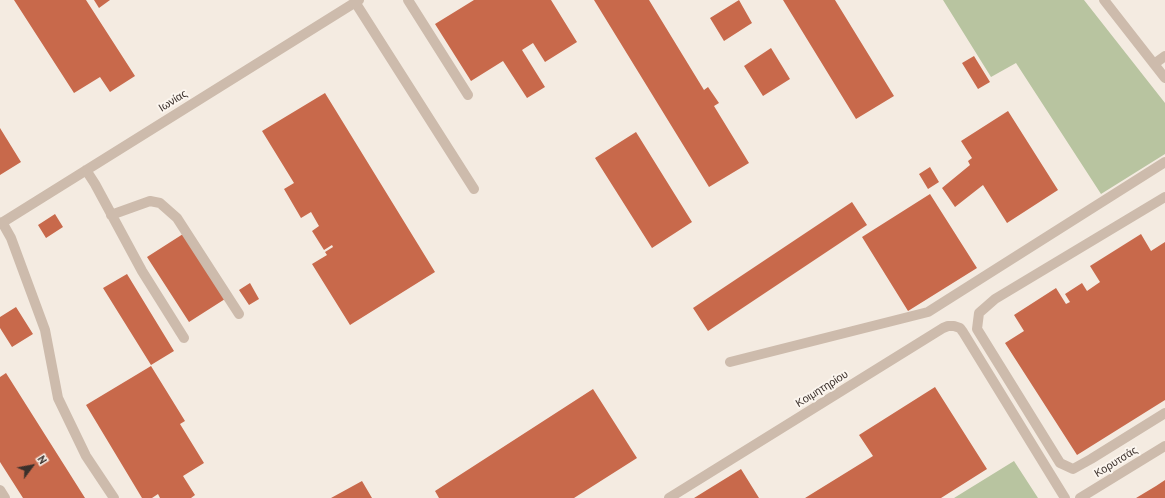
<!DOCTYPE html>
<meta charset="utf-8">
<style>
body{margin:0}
#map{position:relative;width:1165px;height:498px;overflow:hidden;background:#f4ebe1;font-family:"PT Sans",sans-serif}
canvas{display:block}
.north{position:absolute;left:12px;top:446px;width:40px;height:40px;-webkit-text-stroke:3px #fbf5ee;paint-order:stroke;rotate:58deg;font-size:11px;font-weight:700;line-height:16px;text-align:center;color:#3b302b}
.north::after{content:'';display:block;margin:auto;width:14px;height:18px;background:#3b302b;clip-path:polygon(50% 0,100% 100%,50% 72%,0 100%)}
</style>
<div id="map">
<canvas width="1165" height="498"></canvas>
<div class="north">N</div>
</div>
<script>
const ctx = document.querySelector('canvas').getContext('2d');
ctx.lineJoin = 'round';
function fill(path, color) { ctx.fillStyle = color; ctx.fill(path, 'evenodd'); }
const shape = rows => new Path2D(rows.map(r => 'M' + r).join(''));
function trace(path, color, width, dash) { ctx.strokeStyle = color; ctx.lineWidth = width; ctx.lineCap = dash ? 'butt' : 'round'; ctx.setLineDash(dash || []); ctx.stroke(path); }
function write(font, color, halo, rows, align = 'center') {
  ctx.font = font + ' "PT Sans",sans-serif'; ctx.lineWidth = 4; ctx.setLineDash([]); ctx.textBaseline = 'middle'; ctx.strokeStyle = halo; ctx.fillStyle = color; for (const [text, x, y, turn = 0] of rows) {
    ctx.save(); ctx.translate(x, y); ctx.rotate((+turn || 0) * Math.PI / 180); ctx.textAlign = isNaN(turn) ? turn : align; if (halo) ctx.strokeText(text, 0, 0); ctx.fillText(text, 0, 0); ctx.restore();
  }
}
fill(shape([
 [943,0,1084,0,1165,103,1165,154,1101,194,1016,63,991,77],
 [1014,461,1038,498,954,498]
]), '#b8c4a0');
fill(shape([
 [14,0,86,0,135,76,110,92,100,77,74,93],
 [94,0,110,0,99,8],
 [474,0,551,0,577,42,545,62,533,43,522,50,545,87,527,98,503,61,471,81,435,24],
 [594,0,649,0,704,90,708,87,719,103,714,106,749,163,709,187],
 [739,0,752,23,724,41,710,18],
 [783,0,835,0,894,96,856,119],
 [771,48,790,79,763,96,744,66],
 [974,56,990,82,978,89,962,63],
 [325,93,435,272,350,325,312,264,327,255,325,252,333,247,332,245,324,250,312,231,319,226,311,212,301,218,284,189,294,183,262,131],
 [1008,111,1058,190,1007,223,983,185,955,207,942,188,970,165,968,161,972,158,961,141],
 [0,128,21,162,0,175],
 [636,132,692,222,652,248,595,158],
 [930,167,939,182,928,189,919,174],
 [930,194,977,268,908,311,862,237],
 [852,202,867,225,708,331,693,308],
 [55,214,63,227,46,238,38,225],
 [183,234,225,299,189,322,147,257],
 [1141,234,1151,251,1165,242,1165,400,1077,455,1005,343,1024,331,1014,315,1056,288,1066,304,1070,302,1065,294,1082,283,1087,291,1100,282,1090,266],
 [127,274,174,351,151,365,103,288],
 [250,283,259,299,249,305,239,290],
 [16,307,33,334,12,347,0,328,0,317],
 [151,366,185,421,180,424,204,463,183,476,195,495,191,498,160,498,158,494,152,498,142,498,86,405],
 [6,373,85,498,23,498,0,462,0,377],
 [935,387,987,469,941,498,805,498,873,456,859,435],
 [593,389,637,458,574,498,439,498,435,491],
 [741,469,759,498,694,498],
 [1165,480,1165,498,1136,498,1156,486],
 [362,481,372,498,331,498]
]), '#c8694b');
trace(shape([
 [408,0,468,95],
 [1104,0,1165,78],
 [355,2,474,189],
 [1154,64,1165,56],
 [86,170,95,184,142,271,184,338],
 [1165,197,995,299,979,313,977,329,1060,463,1073,469,1091,459,1165,413],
 [111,215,150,201,160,203,177,218,239,314],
 [2,222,11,238,45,330,58,398,86,456,114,498],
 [0,224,359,0],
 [730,362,928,312,1165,162],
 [0,490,5,498],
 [669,498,943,328,948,326,954,326,960,328,963,332,1065,498],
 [1080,498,1165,446]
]), '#cdbbac', 10);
write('11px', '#3b302b', '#fbf5ee', [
 ["Ιωνίας",173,101,-32],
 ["Κοιμητηρίου",822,389,-32],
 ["Κορυτσάς",1116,462,-32]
]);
</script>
